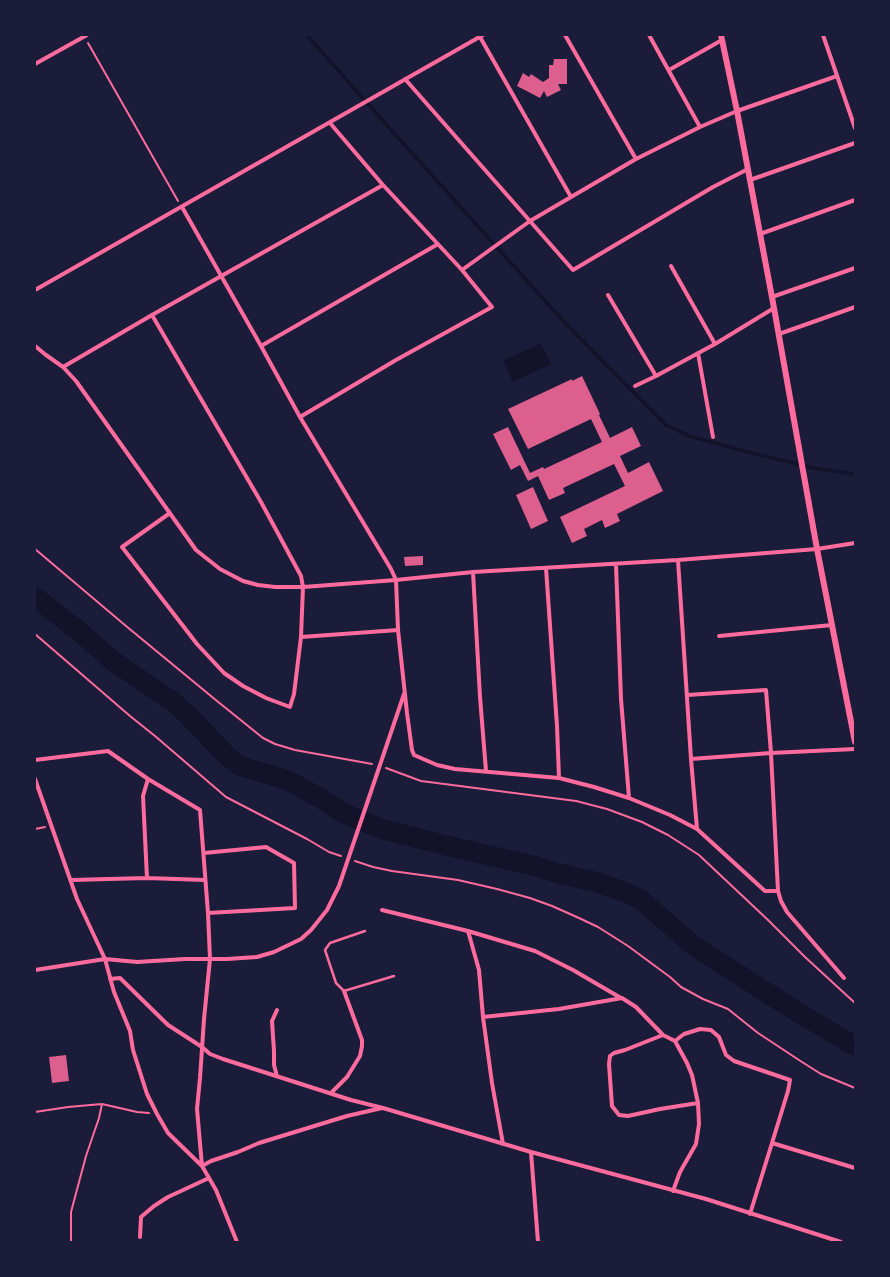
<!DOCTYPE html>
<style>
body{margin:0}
#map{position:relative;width:890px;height:1277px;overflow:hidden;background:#1b1b3a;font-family:Cabin,sans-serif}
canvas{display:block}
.frame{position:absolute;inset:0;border:36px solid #1b1b3a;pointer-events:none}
</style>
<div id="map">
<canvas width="890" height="1277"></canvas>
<div class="frame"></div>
</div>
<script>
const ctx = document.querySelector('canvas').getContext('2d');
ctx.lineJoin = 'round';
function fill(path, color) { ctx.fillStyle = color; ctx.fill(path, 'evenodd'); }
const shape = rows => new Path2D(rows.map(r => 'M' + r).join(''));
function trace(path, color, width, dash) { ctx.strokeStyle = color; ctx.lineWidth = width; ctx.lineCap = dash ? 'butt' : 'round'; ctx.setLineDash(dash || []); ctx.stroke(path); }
fill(shape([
 [541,343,551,364,513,382,503,361]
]), '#12122b');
trace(shape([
 [307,35,375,112,565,323,666,425,689,436,744,451,818,469,855,474]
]), '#12122b', 3.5);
trace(shape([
 [35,597,80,632,113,661,172,701,188,715,225,754,240,766,287,780,320,798,345,814,382,829,448,846,535,866,561,874,596,882,630,894,641,900,694,946,799,1013,855,1046]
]), '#12122b', 20);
fill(shape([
 [554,59,567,59,567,84,558,84,561,90,547,97,544,91,540,98,517,86,523,73,529,77,531,74,543,82,549,78,549,65,553,65],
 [582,376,600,414,599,415,610,438,632,427,641,446,620,456,628,473,649,462,663,491,617,514,620,521,605,528,602,520,584,529,587,536,572,543,560,517,625,486,614,464,563,488,565,493,549,500,538,476,528,481,520,465,511,470,493,434,508,427,530,473,543,467,544,469,602,442,591,419,528,449,508,409,572,379,572,381],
 [533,487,548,521,531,529,516,495],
 [423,556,423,565,405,566,404,557],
 [66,1055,69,1081,52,1083,49,1057]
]), '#dd5f8e');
trace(shape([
 [88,43,178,201],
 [35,549,126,626,217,701,263,738,275,744,295,750,372,764],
 [35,634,130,716,155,736,226,797,307,839,329,852,341,856],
 [386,768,421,781,576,801,607,809,642,822,668,835,699,855,768,920,805,957,855,1003],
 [35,829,45,827],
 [355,861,373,867,392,871,458,880,497,889,530,898,552,906,579,918,598,927,628,946,670,977,681,987,703,999,728,1009,758,1033,802,1062,821,1074,855,1088],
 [35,1112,68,1107,102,1104,137,1112,149,1113],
 [71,1242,71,1212,86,1156,99,1118,102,1104]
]), '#ff6b9d', 2);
trace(shape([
 [365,931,330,943,325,950,336,983,344,991,394,976]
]), '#ff6b9d', 2.5);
trace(shape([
 [565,35,636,159],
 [649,35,700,127],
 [823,35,855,128],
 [480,37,571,197],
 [35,64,87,35],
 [669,70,722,40],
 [405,79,573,270,713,187,748,169],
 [750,180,855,143],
 [182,207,261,346,300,417,391,569,396,580,398,630,407,713,412,750,414,755,437,765,455,769,559,778,594,787,629,798,670,815,697,829,691,759,678,560],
 [760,234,855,200],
 [671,266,715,344],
 [462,270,530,221,636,159,700,127,737,111,837,76],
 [35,290,483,35],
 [608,295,656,376],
 [772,297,855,268],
 [152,315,261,502,301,576,303,587,301,637,294,694,290,707,266,698,243,686,224,673,197,644,122,547,170,513],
 [779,334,855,307],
 [35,346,46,355,63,367,76,381,196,550,220,569,243,581,258,585,275,587,303,587,396,580,473,572,678,560,817,549,855,543],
 [261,346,438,244],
 [698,353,713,437],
 [63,367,152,315,383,185],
 [635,386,656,376,715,344,774,308],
 [300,417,396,360,492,307,462,270,383,185,330,123],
 [616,565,621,699,629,798],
 [546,568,557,726,559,778],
 [473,572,480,697,486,771],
 [719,636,832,625],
 [301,637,398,630],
 [687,695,766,690,771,753,778,891,765,891,697,829],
 [691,759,771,753,855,749],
 [35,760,108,751,148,779,200,810,208,913,210,959,204,1019,200,1078,197,1109,202,1166],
 [35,779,77,899,105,959,114,992,130,1031,133,1050,147,1094,157,1114,168,1133,202,1166,216,1190,237,1242],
 [204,853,266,847,294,863,295,908,208,913],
 [147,878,143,796,148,779],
 [71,880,147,878,205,880],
 [778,891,781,901,787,912,844,978],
 [382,910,468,931],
 [35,970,105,959,137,962,185,959,227,959,257,957,274,952,301,939,311,930,327,910,339,886,404,694],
 [110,979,120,978,168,1025,202,1047,210,1054,223,1059,351,1100,383,1108,531,1152,706,1199,841,1242],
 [483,1017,479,970,468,931,535,951,573,970,621,998],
 [663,1035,625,1050,614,1053,610,1056,609,1064,612,1106,619,1115,628,1116,660,1109,698,1103,699,1124,696,1144,680,1172,673,1191],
 [675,1041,684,1034,700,1029,711,1030,719,1037,726,1055,734,1061,790,1080,788,1091,772,1143],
 [277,1076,274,1065,274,1051,272,1021,277,1010],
 [331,1093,347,1077,360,1056,362,1046,362,1040,344,991],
 [503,1144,492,1083,483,1017,559,1009,622,998,636,1007,663,1035,675,1041,687,1063,692,1075,698,1103],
 [531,1152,538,1242],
 [202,1166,211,1161,238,1152,259,1143,347,1116,382,1108],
 [750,1214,772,1143,855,1168],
 [140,1237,141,1217,154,1206,168,1197,209,1178]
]), '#ff6b9d', 4);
trace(shape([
 [721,35,737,111,774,308,817,549,855,742]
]), '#ff6b9d', 6);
</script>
